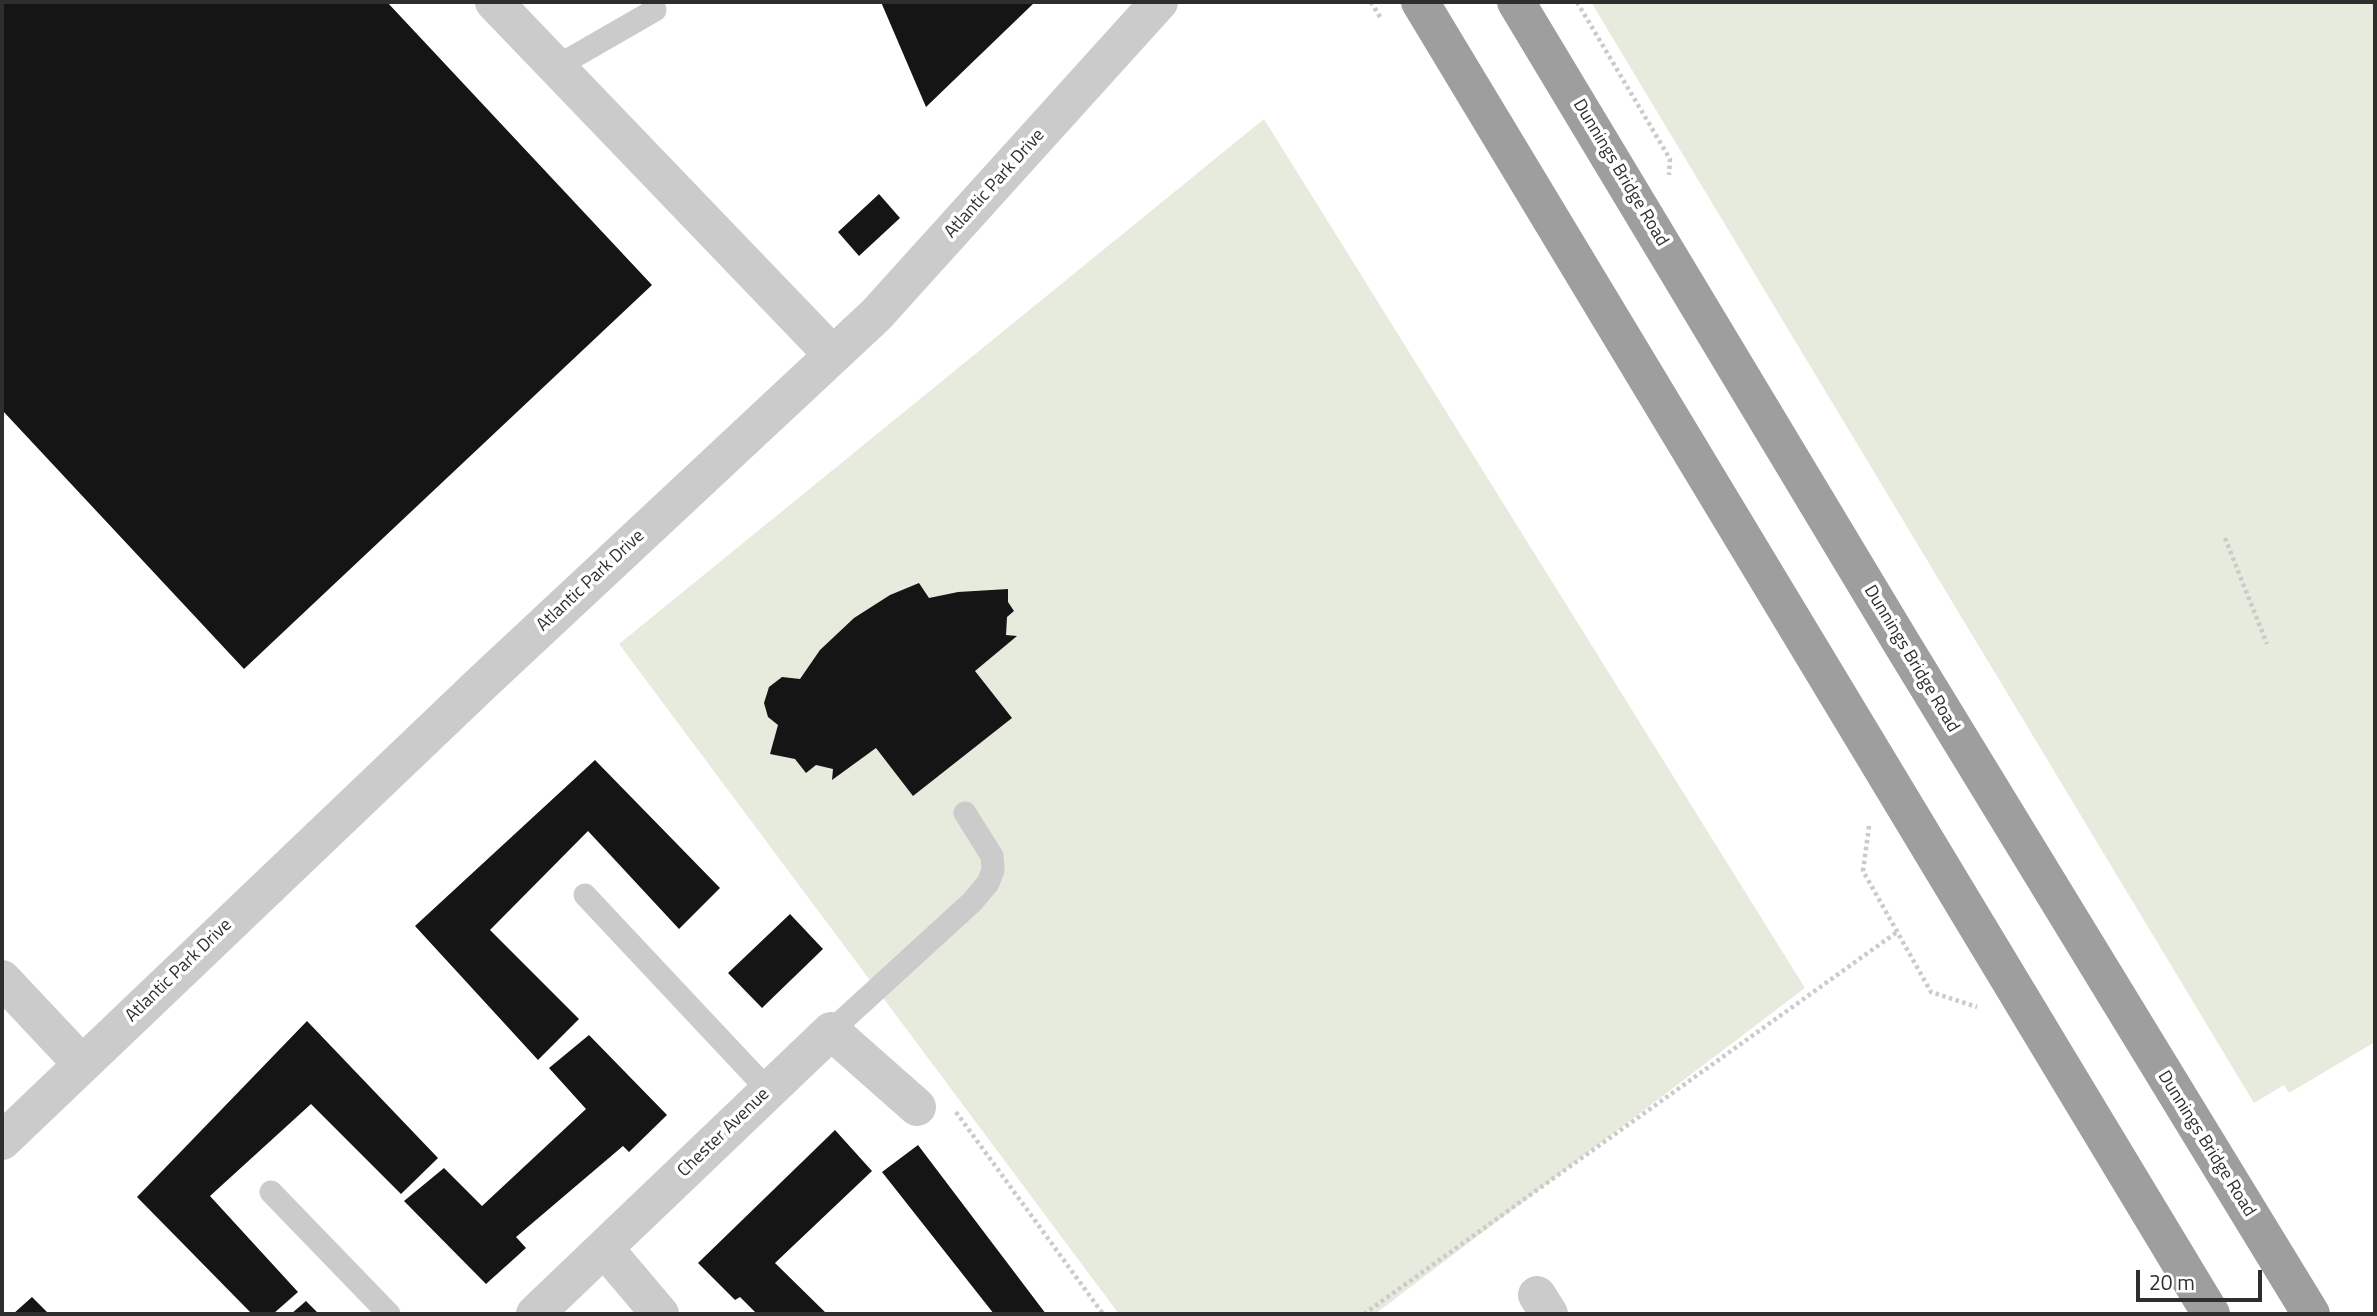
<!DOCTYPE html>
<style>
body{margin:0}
#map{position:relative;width:2377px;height:1316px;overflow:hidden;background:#fff;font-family:"Titillium Web",sans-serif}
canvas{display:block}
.frame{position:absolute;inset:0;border:4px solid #2e2e2e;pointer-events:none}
.scale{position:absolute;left:2136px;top:1270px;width:126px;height:32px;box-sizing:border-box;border:4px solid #2e2e2e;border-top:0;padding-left:9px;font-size:21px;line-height:24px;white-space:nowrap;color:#2e2e2e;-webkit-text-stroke:5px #fff;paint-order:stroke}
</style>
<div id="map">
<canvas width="2377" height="1316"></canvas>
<div class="frame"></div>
<div class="scale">20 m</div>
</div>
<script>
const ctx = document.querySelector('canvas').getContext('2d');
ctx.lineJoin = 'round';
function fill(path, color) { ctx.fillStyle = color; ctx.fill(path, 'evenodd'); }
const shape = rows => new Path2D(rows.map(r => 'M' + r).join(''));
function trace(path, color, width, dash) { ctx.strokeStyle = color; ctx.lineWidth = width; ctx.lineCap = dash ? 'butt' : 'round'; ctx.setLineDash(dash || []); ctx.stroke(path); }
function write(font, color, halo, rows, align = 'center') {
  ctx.font = font + ' "Titillium Web",sans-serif'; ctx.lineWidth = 7; ctx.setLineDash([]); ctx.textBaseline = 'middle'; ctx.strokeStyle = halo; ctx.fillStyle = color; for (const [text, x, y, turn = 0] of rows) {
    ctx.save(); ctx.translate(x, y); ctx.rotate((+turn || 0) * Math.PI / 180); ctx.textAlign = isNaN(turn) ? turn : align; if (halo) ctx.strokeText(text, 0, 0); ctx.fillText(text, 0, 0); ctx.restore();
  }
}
fill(shape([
 [1591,2,2375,2,2375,1042,2289,1093,2284,1085,2254,1103],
 [1264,119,1805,988,1375,1314,1119,1314,619,644]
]), '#e7ebdd');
fill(shape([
 [2,2,387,2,652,285,244,669,2,410],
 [881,2,1035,2,926,107],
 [879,194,900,218,859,256,838,232],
 [919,583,929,598,958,592,1008,589,1008,602,1014,611,1007,617,1006,635,1017,636,975,671,1012,718,913,796,876,748,832,780,833,769,816,765,806,773,795,759,770,754,778,725,768,717,764,703,769,687,782,677,800,679,820,650,854,618,890,595],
 [595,760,720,888,679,929,588,831,490,930,579,1019,538,1060,415,926],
 [790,914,823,949,762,1008,728,973],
 [307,1021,438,1158,401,1194,311,1104,210,1196,298,1292,273,1314,252,1314,137,1197],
 [589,1035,667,1115,629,1152,623,1146,516,1237,526,1248,486,1284,404,1201,444,1168,482,1206,586,1109,549,1068],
 [835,1130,872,1171,775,1263,827,1314,757,1314,740,1297,735,1300,698,1263],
 [918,1145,1046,1314,994,1314,882,1172],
 [32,1297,49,1314,13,1314],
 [306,1301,319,1314,291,1314]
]), '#151515');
trace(shape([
 [1371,2,1380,17],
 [1577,2,1670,159,1669,175],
 [2225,538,2267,644],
 [1869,826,1863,871,1931,992,1977,1007],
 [956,1112,1103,1314],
 [1364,1314,1897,932]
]), '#cbcbcb', 4.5, [3.5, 3.5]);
trace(shape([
 [556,67,655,10],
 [585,895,768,1090],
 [831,1031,972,902,988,883,993,870,992,856,965,813],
 [271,1192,389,1314]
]), '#cbcbcb', 23);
trace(shape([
 [494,2,833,355],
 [2,979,82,1064],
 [2,1141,482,683,876,315,1159,2],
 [605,1249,660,1314],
 [1537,1295,1549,1314],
 [535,1314,831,1031,917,1107]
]), '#cbcbcb', 38);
trace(shape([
 [1420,2,2211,1314],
 [1516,2,1902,644,2311,1314]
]), '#9e9e9e', 38);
write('18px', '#2e2e2e', '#fff', [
 ["Dunnings Bridge Road",1620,173,59],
 ["Atlantic Park Drive",995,184,-48],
 ["Atlantic Park Drive",591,581,-43],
 ["Dunnings Bridge Road",1911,659,59],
 ["Atlantic Park Drive",179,971,-44],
 ["Chester Avenue",724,1133,-44],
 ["Dunnings Bridge Road",2206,1144,58]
]);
</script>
